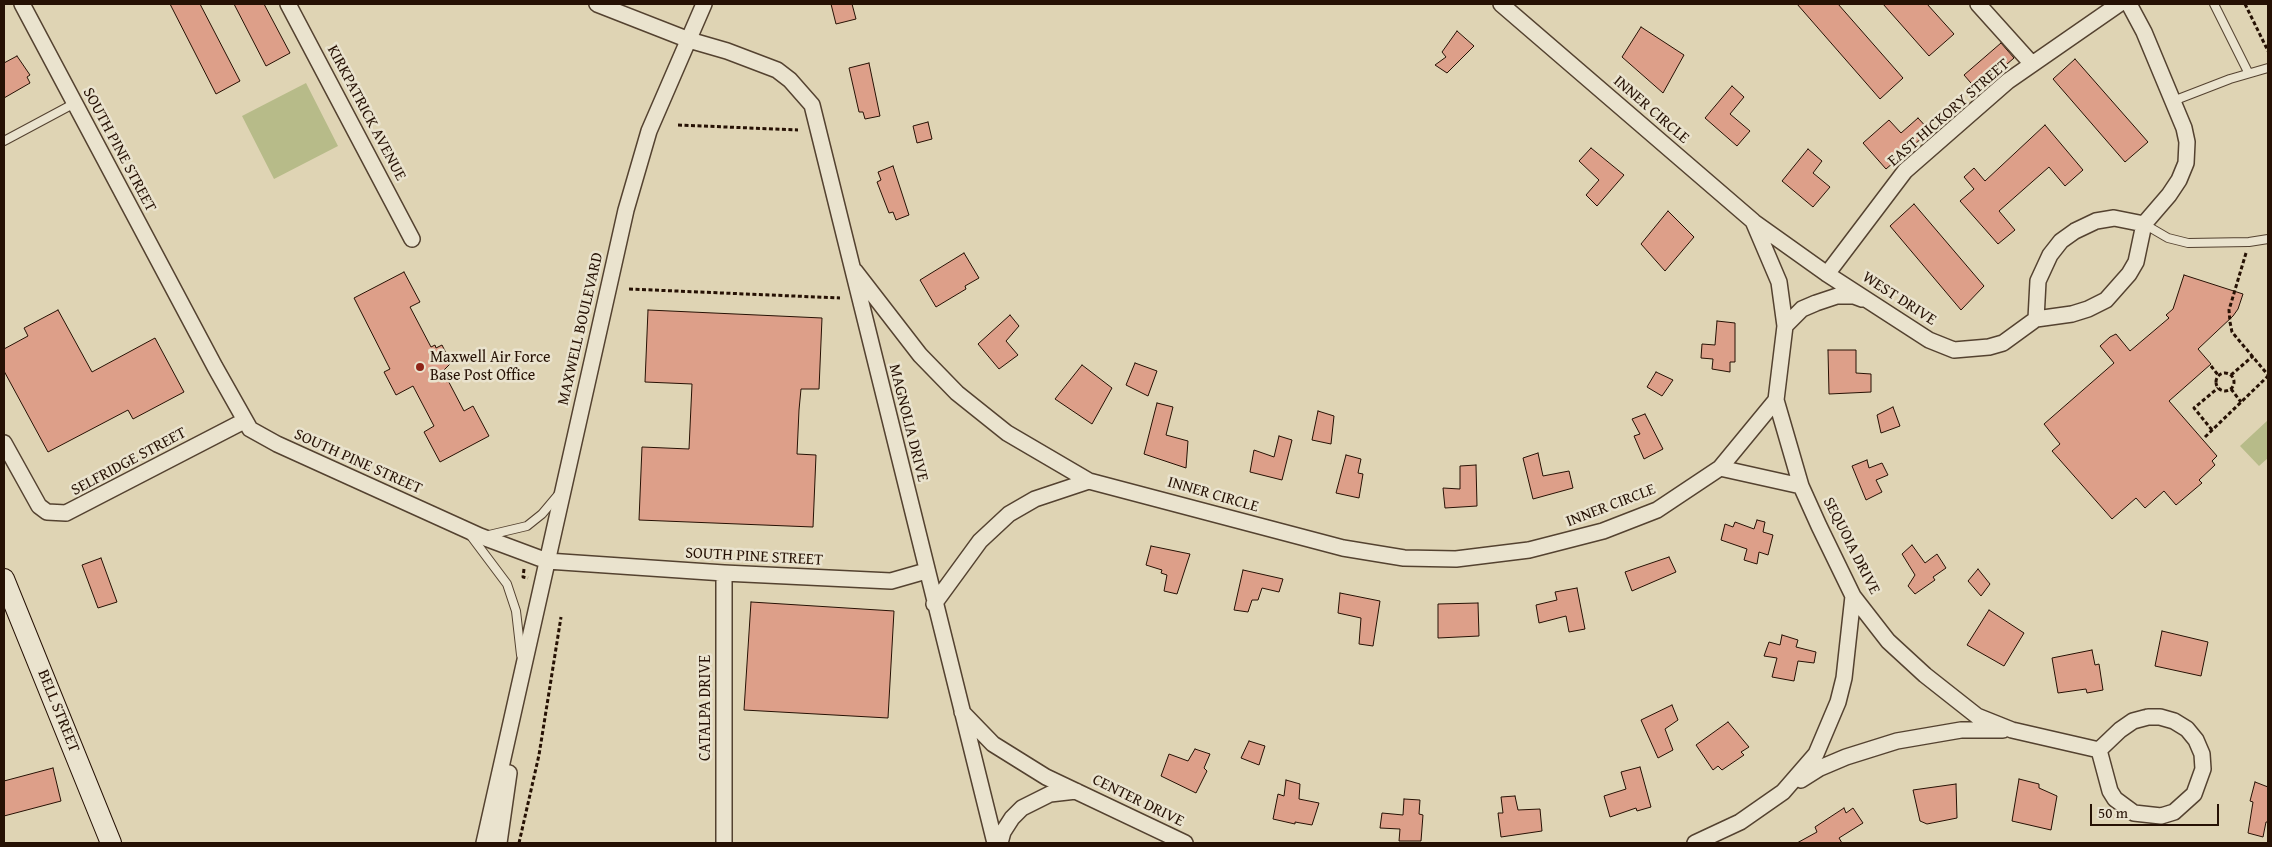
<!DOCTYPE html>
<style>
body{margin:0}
#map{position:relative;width:2272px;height:847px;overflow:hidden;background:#dfd4b4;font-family:"Gentium Book Plus",serif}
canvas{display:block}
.frame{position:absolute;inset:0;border:5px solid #261104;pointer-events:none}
.scale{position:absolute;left:2090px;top:804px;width:129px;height:22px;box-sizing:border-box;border:2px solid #261104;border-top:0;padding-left:6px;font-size:15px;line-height:18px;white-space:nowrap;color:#261104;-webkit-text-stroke:4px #eae3ce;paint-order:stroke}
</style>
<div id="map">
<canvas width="2272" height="847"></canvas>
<div class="frame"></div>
<div class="scale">50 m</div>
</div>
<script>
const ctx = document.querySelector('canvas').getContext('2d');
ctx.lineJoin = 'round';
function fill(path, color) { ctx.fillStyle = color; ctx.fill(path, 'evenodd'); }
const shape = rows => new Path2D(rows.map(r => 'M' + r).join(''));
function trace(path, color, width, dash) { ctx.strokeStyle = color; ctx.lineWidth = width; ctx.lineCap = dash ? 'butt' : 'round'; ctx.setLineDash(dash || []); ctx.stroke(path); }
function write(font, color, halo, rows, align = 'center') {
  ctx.font = font + ' "Gentium Book Plus",serif'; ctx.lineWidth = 5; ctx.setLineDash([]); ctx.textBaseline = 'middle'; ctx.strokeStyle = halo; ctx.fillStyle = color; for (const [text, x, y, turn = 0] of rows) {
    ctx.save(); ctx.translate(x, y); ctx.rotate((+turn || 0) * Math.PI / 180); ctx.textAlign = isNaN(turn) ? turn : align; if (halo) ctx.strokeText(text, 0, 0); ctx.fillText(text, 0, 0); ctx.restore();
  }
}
fill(shape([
 [306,83,338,146,274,179,242,116],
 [2268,420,2268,458,2259,466,2240,446]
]), '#b7bb89');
const building = shape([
 [170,4,200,4,240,81,216,94,170,4],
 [234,4,264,4,290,53,266,66,234,4],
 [831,4,852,4,856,19,836,24,831,4],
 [1797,4,1838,4,1903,78,1880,99,1797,4],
 [1883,4,1927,4,1954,34,1929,56,1883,4],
 [1641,27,1684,55,1663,93,1622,57,1641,27],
 [1457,31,1474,46,1447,73,1435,65,1446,57,1442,52,1457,31],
 [2001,43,2014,58,1977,90,1964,75,2001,43],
 [17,56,30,75,27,77,30,83,4,98,4,63,17,56],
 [2075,59,2148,142,2125,162,2053,79,2075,59],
 [869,63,880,116,865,119,863,112,859,112,849,68,869,63],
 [1732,86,1744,97,1730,114,1750,131,1737,146,1705,118,1732,86],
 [1918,118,1930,131,1886,169,1863,143,1889,120,1901,133,1918,118],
 [928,122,932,139,917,143,913,126,928,122],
 [2045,125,2083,170,2065,186,2049,167,1999,211,2015,230,1998,244,1960,201,1974,189,1964,177,1974,168,1985,181,2045,125],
 [1591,148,1624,175,1597,206,1586,195,1599,180,1579,161,1591,148],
 [1808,149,1822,161,1813,173,1830,187,1813,207,1782,181,1808,149],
 [893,166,909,215,896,220,893,212,889,213,877,182,881,180,878,172,893,166],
 [1914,204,1984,286,1961,310,1890,226,1914,204],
 [1668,211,1694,237,1665,271,1641,244,1668,211],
 [964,253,979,278,965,286,966,289,936,307,920,280,964,253],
 [404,272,420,302,410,307,431,347,435,345,436,348,442,345,451,363,443,371,464,411,473,406,489,436,440,462,424,432,434,426,413,386,396,395,384,372,390,369,354,298,404,272],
 [2184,275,2243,294,2238,309,2233,316,2198,349,2211,364,2169,401,2217,456,2212,461,2215,465,2199,480,2202,483,2176,505,2164,491,2145,508,2136,498,2112,519,2052,451,2060,444,2044,424,2114,363,2100,346,2110,337,2116,334,2130,351,2169,318,2166,315,2173,309,2184,275],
 [58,310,92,372,155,338,184,392,133,419,128,410,48,452,4,371,4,349,28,336,24,328,58,310],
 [648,310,822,318,819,389,801,389,799,410,797,454,816,455,813,527,639,520,642,447,689,449,692,384,645,382,648,310],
 [1010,315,1019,326,1006,341,1018,355,999,369,978,344,1010,315],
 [1717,321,1735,323,1735,362,1730,362,1730,372,1712,369,1713,359,1701,358,1702,344,1715,345,1717,321],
 [1828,350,1856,350,1856,373,1871,374,1871,392,1829,394,1828,350],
 [1135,363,1157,371,1148,396,1126,385,1135,363],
 [1082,365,1112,388,1092,424,1055,399,1082,365],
 [1656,372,1673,380,1662,396,1647,387,1656,372],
 [1157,403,1173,407,1166,435,1188,441,1186,468,1144,454,1157,403],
 [1893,407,1900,426,1881,433,1877,415,1893,407],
 [1318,411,1334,416,1331,444,1312,440,1318,411],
 [1645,414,1663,449,1644,459,1634,436,1640,434,1632,419,1645,414],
 [1279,436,1292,440,1282,480,1250,472,1254,450,1274,457,1279,436],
 [1538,453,1543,476,1569,471,1573,488,1533,499,1523,458,1538,453],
 [1346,455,1361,459,1358,473,1363,474,1359,498,1336,493,1346,455],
 [1867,460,1869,468,1882,463,1888,475,1876,480,1882,492,1866,500,1852,466,1867,460],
 [1476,465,1477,506,1445,508,1443,488,1460,489,1460,466,1476,465],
 [1757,520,1765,522,1763,532,1773,535,1768,555,1759,552,1757,564,1744,560,1747,549,1721,540,1725,524,1733,527,1735,522,1754,529,1757,520],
 [1912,545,1925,563,1937,554,1946,568,1933,577,1935,580,1915,594,1908,586,1915,575,1902,554,1912,545],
 [1151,546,1190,554,1177,594,1164,591,1167,575,1161,573,1162,570,1146,565,1151,546],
 [1669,557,1676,572,1632,591,1625,572,1669,557],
 [101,558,117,602,98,608,82,565,101,558],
 [1978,569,1990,584,1981,596,1968,581,1978,569],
 [1243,570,1283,579,1279,592,1262,588,1258,600,1252,600,1248,612,1234,610,1243,570],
 [1577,588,1585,629,1569,632,1566,616,1539,623,1536,605,1557,600,1555,592,1577,588],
 [1340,593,1380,601,1373,646,1359,644,1361,618,1338,613,1340,593],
 [751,602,894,611,888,718,744,710,751,602],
 [1478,603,1479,636,1438,638,1438,604,1478,603],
 [1989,610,2024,633,2004,666,1967,645,1989,610],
 [2162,631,2208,642,2201,676,2155,666,2162,631],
 [1782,635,1798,640,1796,647,1816,652,1814,663,1798,661,1794,681,1772,677,1777,658,1764,656,1769,642,1780,645,1782,635],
 [2092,650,2095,665,2099,664,2103,690,2087,693,2086,689,2058,693,2052,658,2092,650],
 [1672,705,1678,720,1665,729,1673,750,1658,758,1641,720,1672,705],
 [1728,722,1749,747,1741,752,1744,755,1722,770,1718,766,1713,770,1696,745,1728,722],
 [1249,741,1265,746,1259,765,1241,758,1249,741],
 [1195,749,1210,754,1204,768,1207,771,1196,793,1161,776,1169,754,1188,761,1195,749],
 [1640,767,1651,807,1637,811,1636,808,1610,817,1604,796,1626,789,1621,772,1640,767],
 [53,768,61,801,4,816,4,781,53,768],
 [2019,779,2039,784,2039,788,2057,796,2051,830,2012,821,2019,779],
 [1286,780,1300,784,1299,799,1319,803,1312,825,1295,822,1295,824,1273,819,1278,794,1284,796,1286,780],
 [2255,782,2268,787,2268,822,2266,822,2263,837,2248,833,2253,802,2250,801,2255,782],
 [1956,784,1957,818,1927,824,1920,821,1913,790,1956,784],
 [1515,796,1518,810,1540,809,1542,831,1501,837,1498,813,1503,813,1501,797,1515,796],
 [1404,799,1420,800,1419,814,1423,815,1421,841,1399,841,1400,829,1380,828,1382,813,1403,815,1404,799],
 [1844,808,1846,813,1853,808,1863,823,1839,838,1842,843,1797,843,1817,832,1815,827,1844,808]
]);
fill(building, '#dd9f89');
trace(building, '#261104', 1);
const service = shape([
 [2214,4,2248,72],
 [2173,101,2230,79,2268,68],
 [4,141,75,103],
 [2144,224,2168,238,2188,243,2249,242,2268,239],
 [489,535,527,526,542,514,558,495],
 [471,536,507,584,516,611,521,655]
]);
const minor = shape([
 [22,4,215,367,250,429,277,444,480,536,547,561,724,573,891,581,926,571],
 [288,4,412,239],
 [597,4,689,40,727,51,777,70,790,80,812,105,995,843],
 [1978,4,2032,64],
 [1754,222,1827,274,1929,340,1954,350,1989,347,2003,343,2036,319,2072,314,2088,309,2106,300,2129,274,2136,262,2144,224,2169,195,2179,180,2186,163,2187,142,2184,128,2144,32,2129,4],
 [855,271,920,355,957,393,1007,433,1089,481],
 [1827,274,1905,171,2008,81,2119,4],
 [2036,319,2038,281,2050,255,2061,241,2075,231,2096,221,2114,218,2144,224],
 [1785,326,1802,309,1816,303,1837,296,1854,296,1862,299],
 [1776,400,1801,486,1819,526,1853,596,1888,641,1925,675,1977,716,2012,730,2099,750],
 [4,443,39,506,47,512,66,513,244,421],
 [1720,468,1801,486],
 [934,604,980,541,1009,514,1035,499,1089,481,1343,548,1404,558,1456,559,1529,550,1603,531,1657,510,1720,468,1776,400,1785,326,1779,282,1753,221,1501,4],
 [962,712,993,744,1046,777,1185,843],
 [2148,717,2160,717,2174,721,2187,729,2196,740,2202,754,2203,769,2194,794,2174,812,2161,816,2134,813,2115,799,2110,791,2099,750,2120,730,2133,721,2148,717],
 [1801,780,1820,768,1846,757,1897,741,1961,730,2003,730],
 [484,843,626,210,649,131,704,4],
 [499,843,509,773],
 [724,843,724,573],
 [1000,843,1003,832,1012,818,1022,808,1050,794,1076,791],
 [1695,843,1740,822,1783,792,1816,754,1838,702,1844,678,1853,596]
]);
const secondary = shape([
 [4,579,111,843]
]);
trace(service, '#544230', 10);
trace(minor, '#544230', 18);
trace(secondary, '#261104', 22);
trace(shape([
 [2245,4,2268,51],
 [678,125,798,130],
 [2246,253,2229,310,2230,322,2232,332,2268,375],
 [629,289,840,298],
 [2211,366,2218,375],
 '2216 382a9 9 0 1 1 18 0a9 9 0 1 1-18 0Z',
 [2231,375,2253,356],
 [2231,389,2241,402],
 [2212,430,2194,408,2218,388],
 [2205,437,2268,376],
 [524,569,523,577,528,578],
 [519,843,539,755,561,617]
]), '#261104', 3, [4, 2.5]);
trace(service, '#eae3ce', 8);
trace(minor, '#eae3ce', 15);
trace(secondary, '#eae3ce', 20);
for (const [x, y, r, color] of [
 [420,367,5,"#8f2418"]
]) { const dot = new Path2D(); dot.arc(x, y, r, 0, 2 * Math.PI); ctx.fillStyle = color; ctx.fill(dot); trace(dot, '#eae3ce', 2); }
write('16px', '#261104', '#eae3ce', [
 ["INNER CIRCLE",1651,110,41],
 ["KIRKPATRICK AVENUE",366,113,62],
 ["EAST HICKORY STREET",1949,113,-41],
 ["SOUTH PINE STREET",119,150,62],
 ["WEST DRIVE",1899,299,33],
 ["MAXWELL BOULEVARD",581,329,-77],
 ["MAGNOLIA DRIVE",908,423,76],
 ["SELFRIDGE STREET",129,462,-28],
 ["SOUTH PINE STREET",358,462,24],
 ["INNER CIRCLE",1213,495,16],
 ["INNER CIRCLE",1611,506,-21],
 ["SEQUOIA DRIVE",1851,546,63],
 ["SOUTH PINE STREET",754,557,3],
 ["CATALPA DRIVE",706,708,-90],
 ["BELL STREET",58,711,68],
 ["CENTER DRIVE",1138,801,26]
]);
write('16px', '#261104', '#eae3ce', [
 ["Maxwell Air Force",430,358],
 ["Base Post Office",430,376]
], 'left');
</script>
